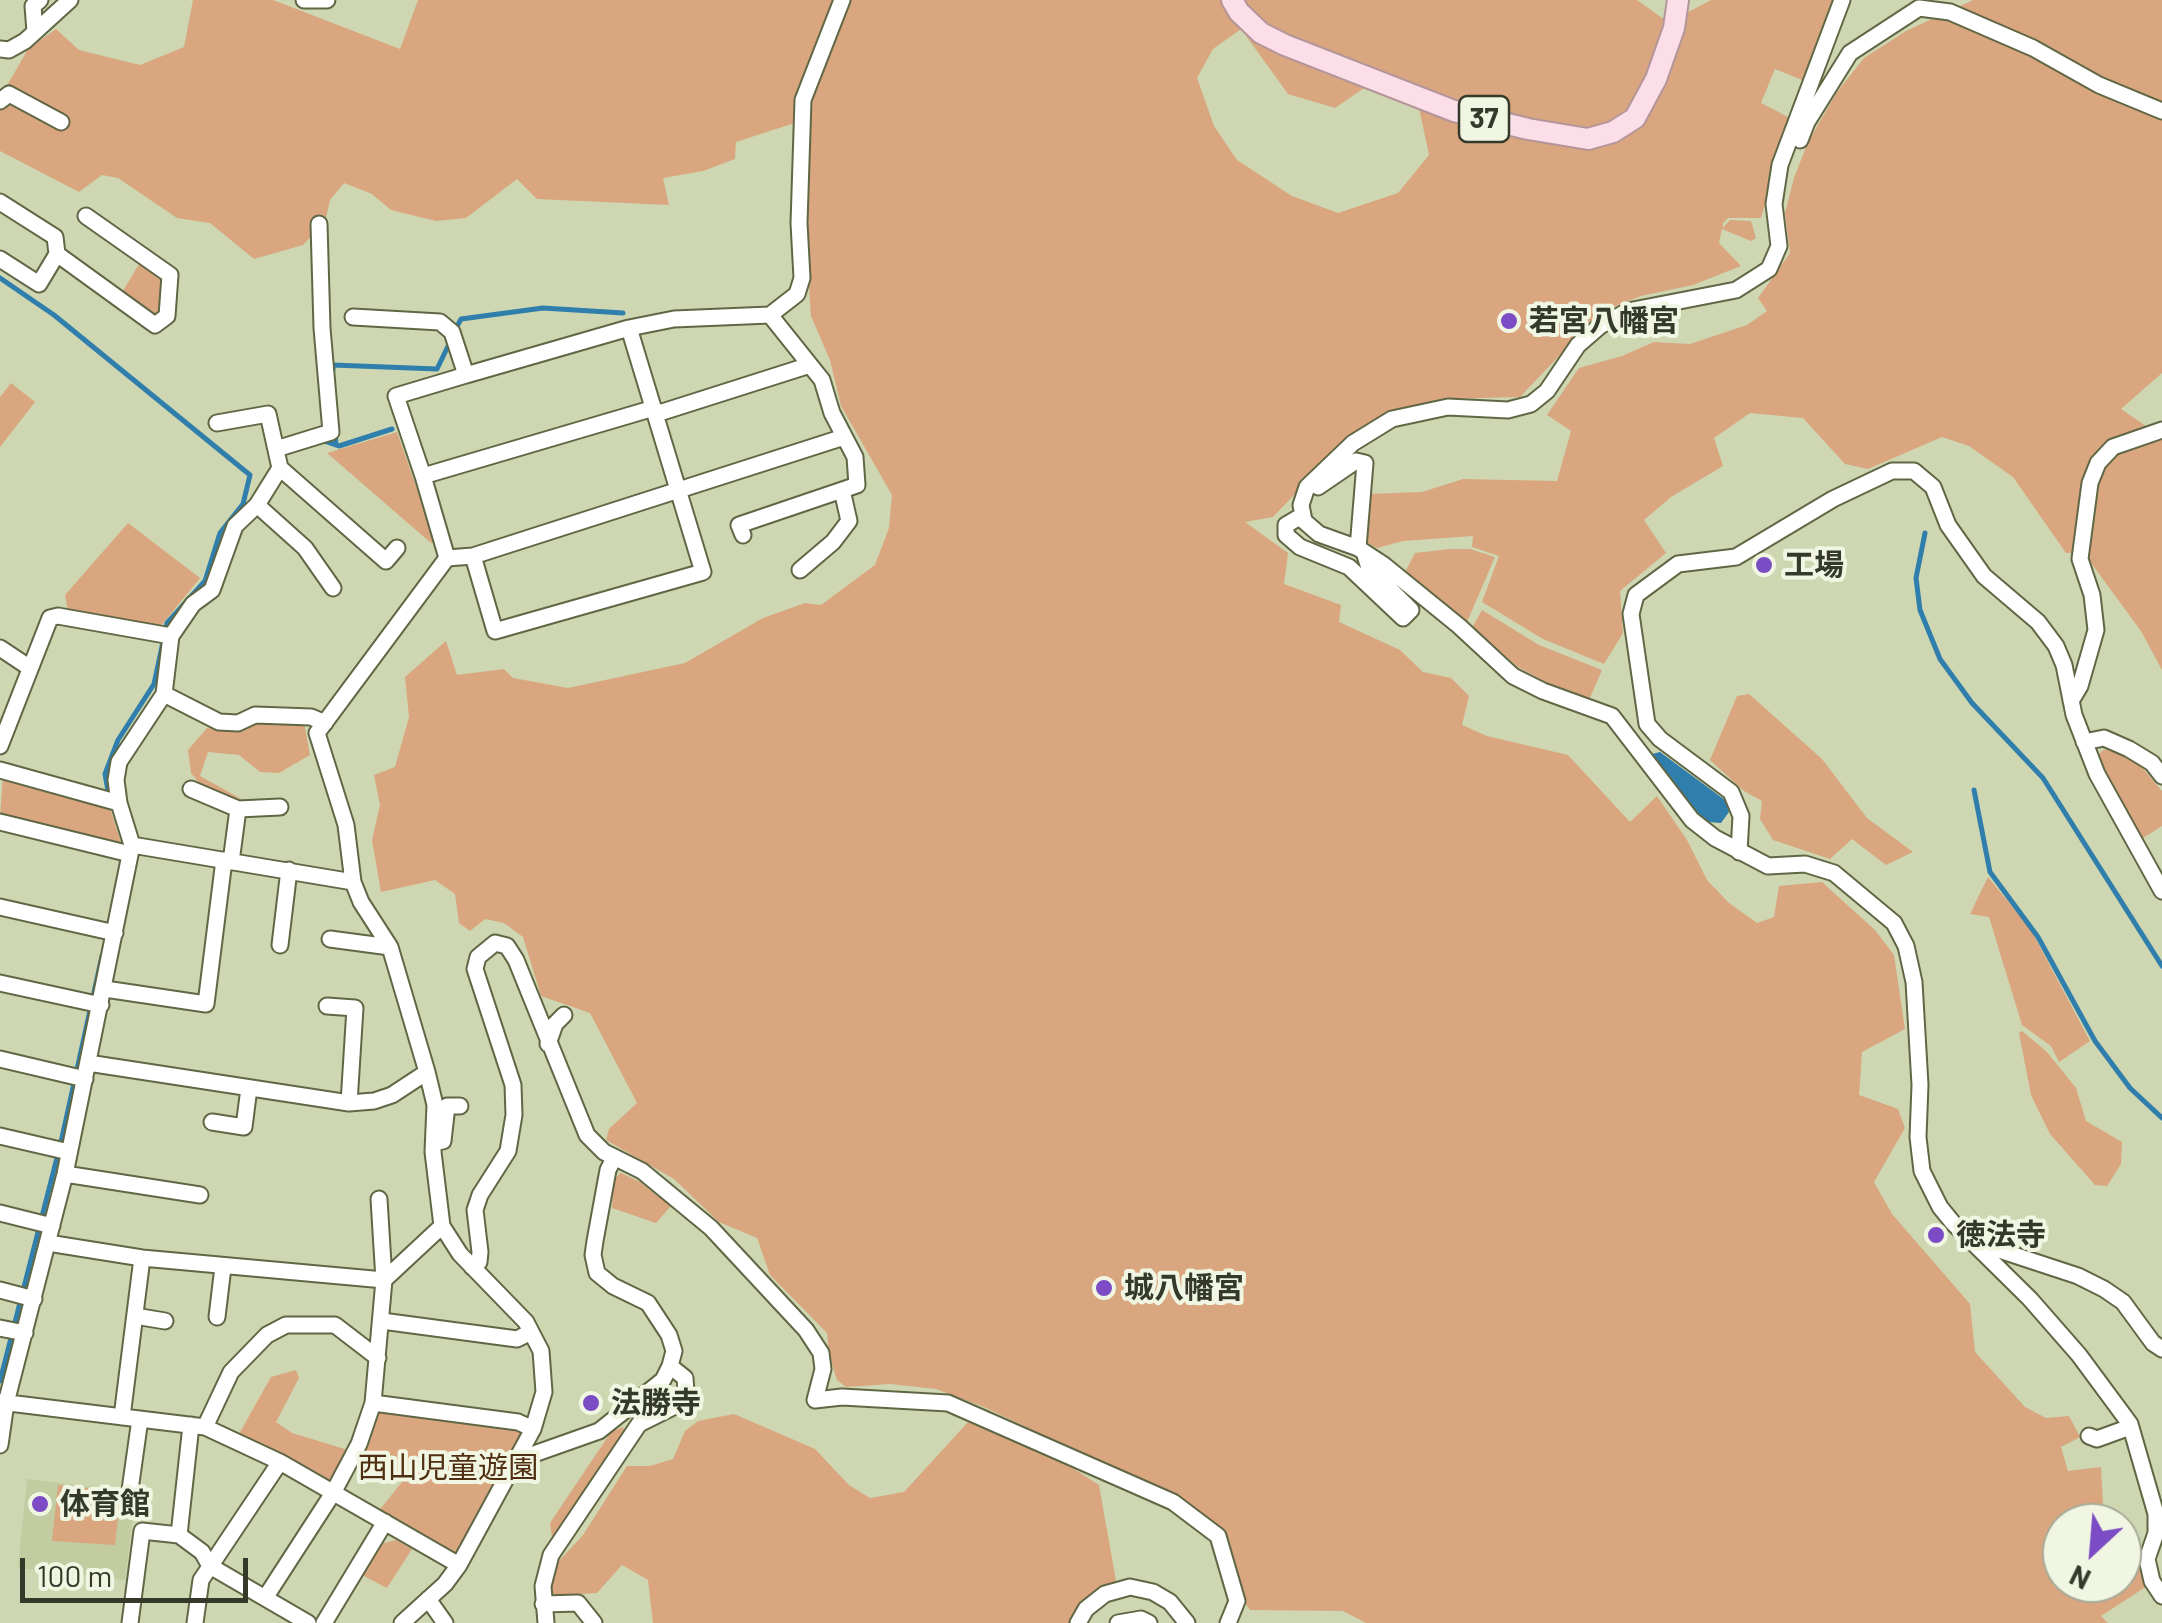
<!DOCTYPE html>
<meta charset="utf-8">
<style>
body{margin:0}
#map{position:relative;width:2162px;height:1623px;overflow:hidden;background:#ced7b1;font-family:Barlow,sans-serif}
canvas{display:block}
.north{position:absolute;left:2042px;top:1503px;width:100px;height:100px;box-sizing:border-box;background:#f1f6e2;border:2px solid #a6aa98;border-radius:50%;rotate:206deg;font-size:28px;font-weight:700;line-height:40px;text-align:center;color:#35392a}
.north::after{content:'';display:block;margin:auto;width:35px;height:45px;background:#7c4cc5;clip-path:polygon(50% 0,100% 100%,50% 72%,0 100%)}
.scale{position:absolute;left:20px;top:1558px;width:228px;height:45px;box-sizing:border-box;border:5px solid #35392a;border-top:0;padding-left:12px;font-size:30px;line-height:35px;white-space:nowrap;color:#35392a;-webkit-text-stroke:8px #f1f6e2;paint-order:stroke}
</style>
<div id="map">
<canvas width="2162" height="1623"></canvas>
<div class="north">N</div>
<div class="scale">100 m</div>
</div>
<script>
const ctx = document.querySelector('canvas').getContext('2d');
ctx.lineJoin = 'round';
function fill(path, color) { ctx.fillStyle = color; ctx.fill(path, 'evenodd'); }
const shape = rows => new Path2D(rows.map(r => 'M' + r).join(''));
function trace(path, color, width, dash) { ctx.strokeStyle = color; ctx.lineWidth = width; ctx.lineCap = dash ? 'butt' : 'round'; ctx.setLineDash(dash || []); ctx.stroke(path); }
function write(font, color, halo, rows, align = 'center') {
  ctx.font = font + ' Barlow,"Noto Sans JP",sans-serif'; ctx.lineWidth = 8; ctx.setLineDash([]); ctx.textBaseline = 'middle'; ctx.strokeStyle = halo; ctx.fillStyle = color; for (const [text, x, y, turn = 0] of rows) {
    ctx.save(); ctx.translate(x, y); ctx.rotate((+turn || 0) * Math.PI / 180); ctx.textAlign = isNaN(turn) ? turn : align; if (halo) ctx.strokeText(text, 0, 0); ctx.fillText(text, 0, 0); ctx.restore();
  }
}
fill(shape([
 [27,1479,136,1492,125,1580,18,1568]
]), '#c2cca0');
fill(shape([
 [193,0,273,0,400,49,418,0,1637,0,1662,18,1677,18,1711,0,1836,0,1807,82,1775,69,1761,103,1790,118,1761,218,1728,218,1723,223,1723,228,1730,220,1751,221,1756,238,1751,241,1722,229,1719,243,1741,266,1693,285,1641,296,1601,312,1520,397,1442,399,1389,411,1349,438,1273,517,1245,522,1288,553,1284,584,1341,605,1339,622,1400,650,1423,672,1451,678,1469,696,1462,725,1487,736,1568,755,1630,822,1657,796,1687,840,1707,880,1729,903,1757,923,1774,917,1779,886,1822,882,1875,930,1894,955,1905,1029,1862,1052,1859,1095,1898,1109,1905,1128,1874,1182,1892,1214,1970,1304,1975,1352,2025,1407,2046,1418,2069,1416,2080,1437,2061,1447,2068,1471,2101,1467,2104,1523,2062,1523,2062,1583,2122,1583,2122,1559,2139,1560,2147,1586,2101,1616,2108,1623,1366,1623,1343,1611,1250,1610,1244,1602,1228,1536,1185,1502,984,1407,936,1389,890,1384,846,1387,837,1380,829,1355,827,1333,770,1275,757,1238,719,1222,674,1179,606,1140,609,1129,637,1103,590,1013,541,996,523,937,504,923,485,919,470,931,459,923,455,894,435,880,381,892,372,840,380,805,374,775,395,767,409,717,405,677,446,641,457,675,504,669,513,678,568,688,685,663,763,618,805,603,821,605,875,565,889,528,892,495,841,406,830,360,811,316,805,226,810,118,736,142,735,159,703,171,663,178,669,205,537,199,517,179,466,218,436,221,391,210,372,194,344,183,330,200,325,222,303,245,254,259,210,223,177,218,118,178,102,175,79,192,0,151,0,98,28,49,56,29,79,50,140,65,184,47],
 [1241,29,1288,94,1335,108,1380,77,1419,108,1429,155,1398,193,1338,213,1292,196,1237,160,1214,126,1197,78,1213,49],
 [1973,0,2162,0,2162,373,2121,409,2162,437,2162,670,2141,631,2083,552,2066,553,2013,477,1969,446,1942,437,1868,469,1845,464,1803,418,1750,413,1714,438,1723,466,1671,497,1644,520,1666,553,1620,591,1623,633,1604,664,1543,639,1482,602,1499,556,1472,547,1473,536,1403,541,1377,548,1366,542,1367,494,1422,492,1463,479,1557,481,1571,431,1547,415,1579,368,1622,356,1654,342,1690,344,1747,325,1767,311,1758,298,1790,253,1785,213,1794,178,1808,142,1837,92,1864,58,1906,31],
 [139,264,164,282,163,305,156,315,123,291],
 [11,383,35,402,0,447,0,397],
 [397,432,435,541,431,543,327,453],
 [128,523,200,578,160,627,68,611,65,595],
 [1450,549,1470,549,1495,557,1467,622,1404,574,1415,553],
 [1482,610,1539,645,1602,670,1590,698,1559,689,1518,667,1472,628],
 [1749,694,1822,759,1867,818,1913,852,1886,865,1852,839,1830,859,1773,840,1760,819,1762,801,1744,791,1710,760,1737,696],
 [256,721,304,723,310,755,279,773,260,772,239,755,208,752,200,776,243,800,205,790,191,773,188,750,207,728,244,731],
 [2112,749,2139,764,2162,791,2162,826,2143,838,2105,781,2097,757,2103,750],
 [3,776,109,805,122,846,0,816],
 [1988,877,2030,928,2090,1041,2059,1062,2051,1046,2022,1025,1989,917,1970,914],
 [2022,1031,2047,1052,2076,1088,2086,1121,2122,1142,2121,1164,2107,1186,2095,1185,2050,1134,2031,1095,2019,1033],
 [621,1173,640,1182,671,1206,656,1223,612,1208,614,1179],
 [296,1370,299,1378,276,1422,292,1433,348,1450,330,1485,239,1434,271,1377],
 [379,1408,523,1430,456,1557,377,1513,402,1482,362,1451],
 [734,1414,815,1449,849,1485,870,1498,904,1492,968,1422,1066,1464,1099,1485,1116,1581,1102,1589,1071,1623,653,1623,648,1580,622,1565,597,1593,548,1597,559,1561,583,1535,627,1466,650,1466,673,1459,685,1431,698,1421],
 [623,1427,625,1433,553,1545,550,1523,611,1432],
 [58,1485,121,1492,115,1545,52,1541],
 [396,1540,412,1549,387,1588,362,1575,380,1544]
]), '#d9a67f');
fill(shape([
 [1660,752,1725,800,1729,812,1721,823,1708,822,1694,811,1652,754]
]), '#307eac');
trace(shape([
 [0,278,54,315,250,475,243,504,220,533,205,581,167,623,154,684,118,740,105,774,109,796],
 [454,332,461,319,543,308,623,313],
 [333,370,333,365,437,369,450,342],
 [335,431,336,445],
 [324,441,339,446,392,429],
 [1925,533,1916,578,1920,610,1940,659,1972,703,2043,778,2162,966],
 [1974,790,1990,872,2038,937,2095,1041,2130,1088,2162,1118],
 [0,1381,61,1142,102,956]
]), '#307eac', 5);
const minor = shape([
 [304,0,327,0],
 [1842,0,1780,165,1774,204,1779,246,1769,269,1736,290,1628,311,1600,326,1578,345,1547,391,1531,404,1508,410,1448,407,1392,419,1353,443,1307,487,1301,505,1304,521,1319,534,1358,548,1384,565,1459,626,1513,676,1543,691,1612,716,1692,820,1715,838,1768,866,1805,864,1834,873,1894,923,1906,946,1914,982,1920,1085,1918,1137,1922,1171,1940,1207,1953,1223,2030,1299,2079,1355,2130,1424,2156,1514,2156,1533,2147,1559,2152,1581,2162,1596],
 [35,32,33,6,40,0],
 [0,49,9,50,25,41,70,0],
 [0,101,9,94,61,122],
 [1800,140,1807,122,1850,53,1919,8,1950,12,2033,48,2099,85,2162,111],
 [0,202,55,237,57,254,155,325,167,316,170,275,86,216],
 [0,259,39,284,57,254],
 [770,315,797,294,802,278,799,223,803,100,842,0],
 [353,317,440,322,452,332,466,375,396,396,423,476],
 [629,328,674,319,770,315,822,380,832,413,855,457,857,485,739,525,743,535],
 [466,375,629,328,703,572,495,631,473,556],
 [656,414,810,365],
 [217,423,268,414,280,468,386,561,397,548],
 [276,449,331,432,322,328,319,224],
 [1318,487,1356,461,1365,463,1358,548],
 [257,505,305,548,333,588],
 [1303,515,1286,525,1286,535,1300,547,1349,567,1403,618,1411,610,1369,568,1364,552],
 [447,558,473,556,844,437],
 [447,558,423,476,654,408],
 [800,570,833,542,849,521,842,490],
 [0,648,30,668],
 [164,694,219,722,238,723,255,715,311,717,325,723],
 [2071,701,2080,686,2096,630,2092,595,2080,559,2090,483,2098,463,2113,447,2162,430],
 [2084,742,2104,738,2129,749,2152,763,2162,776],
 [0,746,50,618,58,616,171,636],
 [0,770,119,803],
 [191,789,238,809],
 [0,822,130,854],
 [132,845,119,803,116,780,119,762,164,694,171,636,193,604,212,590,235,526,257,505,280,468],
 [1739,852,1741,816,1731,792,1660,739,1647,724,1631,614,1636,595,1678,564,1736,557,1833,499,1892,471,1914,471,1933,487,1948,525,1984,576,2038,622,2056,646,2064,665,2074,715,2097,774,2162,891],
 [231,862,238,809,280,807],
 [0,907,115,933],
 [330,939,390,947],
 [280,945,289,870],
 [0,983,101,1005],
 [105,989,206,1004,224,860],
 [327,1006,355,1008,349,1103],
 [548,1044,555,1024,564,1015],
 [0,1059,85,1079],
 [88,1063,349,1103,374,1101,392,1095,427,1072],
 [212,1122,244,1127,249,1088],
 [0,1136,69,1152],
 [437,1142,443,1141,447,1106,460,1106],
 [65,1174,200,1195],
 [0,1213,52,1226],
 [1968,1239,1985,1238,2002,1251,2078,1276,2104,1289,2123,1302,2153,1343,2162,1349],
 [48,1243,142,1258,384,1280,442,1226],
 [472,1267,479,1262,480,1252,475,1210,480,1195,508,1151,514,1115,513,1085,475,969,478,957,495,943,507,946,516,960,587,1135,604,1152,642,1171,711,1228,806,1330,821,1353,823,1369,815,1400,842,1397,948,1403,1173,1502,1218,1536,1237,1601,1228,1623],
 [0,1290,34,1299],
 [135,1316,165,1321],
 [217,1317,223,1267],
 [382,1321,517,1339,531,1332],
 [0,1328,25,1333],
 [0,1402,205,1427,280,1462,459,1565],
 [373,1403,518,1422,533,1429],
 [122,1417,142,1258],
 [191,1425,179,1535,202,1552,210,1566,308,1623],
 [205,1427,231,1372,267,1335,286,1325,335,1325,378,1358],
 [2089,1436,2097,1439,2130,1427],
 [0,1445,6,1403,65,1174,132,845,353,882],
 [517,1460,599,1431,663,1380,670,1366,674,1351,669,1335,648,1303,613,1286,597,1273,593,1255,595,1241,608,1170,614,1158],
 [130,1490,140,1419],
 [265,1598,333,1493,359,1444,373,1403,384,1280,379,1199],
 [428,1599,445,1623],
 [543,1604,578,1603,594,1623],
 [130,1623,142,1531,179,1535],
 [195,1623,201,1580,280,1462],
 [324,1623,385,1522],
 [402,1623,445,1584,459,1565,533,1429,544,1392,541,1351,526,1322,460,1254,442,1226,433,1152,435,1105,427,1072,390,947,361,902,353,882,346,825,317,733,447,558],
 [546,1623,543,1586,551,1555,639,1424,677,1405,686,1392,685,1378,670,1366],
 [1078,1623,1086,1609,1105,1594,1130,1587,1153,1592,1170,1602,1187,1623],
 [1118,1623,1141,1619,1149,1623]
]);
const major = shape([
 [1232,0,1239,12,1261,33,1285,45,1454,111,1528,129,1588,139,1613,132,1635,118,1656,79,1674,28,1678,0]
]);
trace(minor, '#606745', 19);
trace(major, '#b4969a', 24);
trace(minor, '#fff', 15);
trace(major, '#fbdee7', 20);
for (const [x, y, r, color] of [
 [1509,321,10,"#7c4cc5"],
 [1764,565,10,"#7c4cc5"],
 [1936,1235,10,"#7c4cc5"],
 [1104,1288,10,"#7c4cc5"],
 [591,1403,10,"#7c4cc5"],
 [40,1504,10,"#7c4cc5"]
]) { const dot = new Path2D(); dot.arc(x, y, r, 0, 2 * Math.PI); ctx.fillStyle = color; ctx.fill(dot); trace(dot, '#f1f6e2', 4); }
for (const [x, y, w] of [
 [1484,119,50]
]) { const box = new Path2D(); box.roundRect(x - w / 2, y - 23, w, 46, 8); ctx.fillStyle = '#f1f6e2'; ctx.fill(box); trace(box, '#35392a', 2.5); }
write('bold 28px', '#35392a', null, [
 ["37",1484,119]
]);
write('bold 30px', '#35392a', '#f1f6e2', [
 ["若宮八幡宮",1529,321],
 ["工場",1784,565],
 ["徳法寺",1956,1235],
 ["城八幡宮",1124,1288],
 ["法勝寺",611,1403],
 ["体育館",60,1504]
], 'left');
write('30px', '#4f2e12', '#f1f6e2', [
 ["西山児童遊園",448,1468]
]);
</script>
